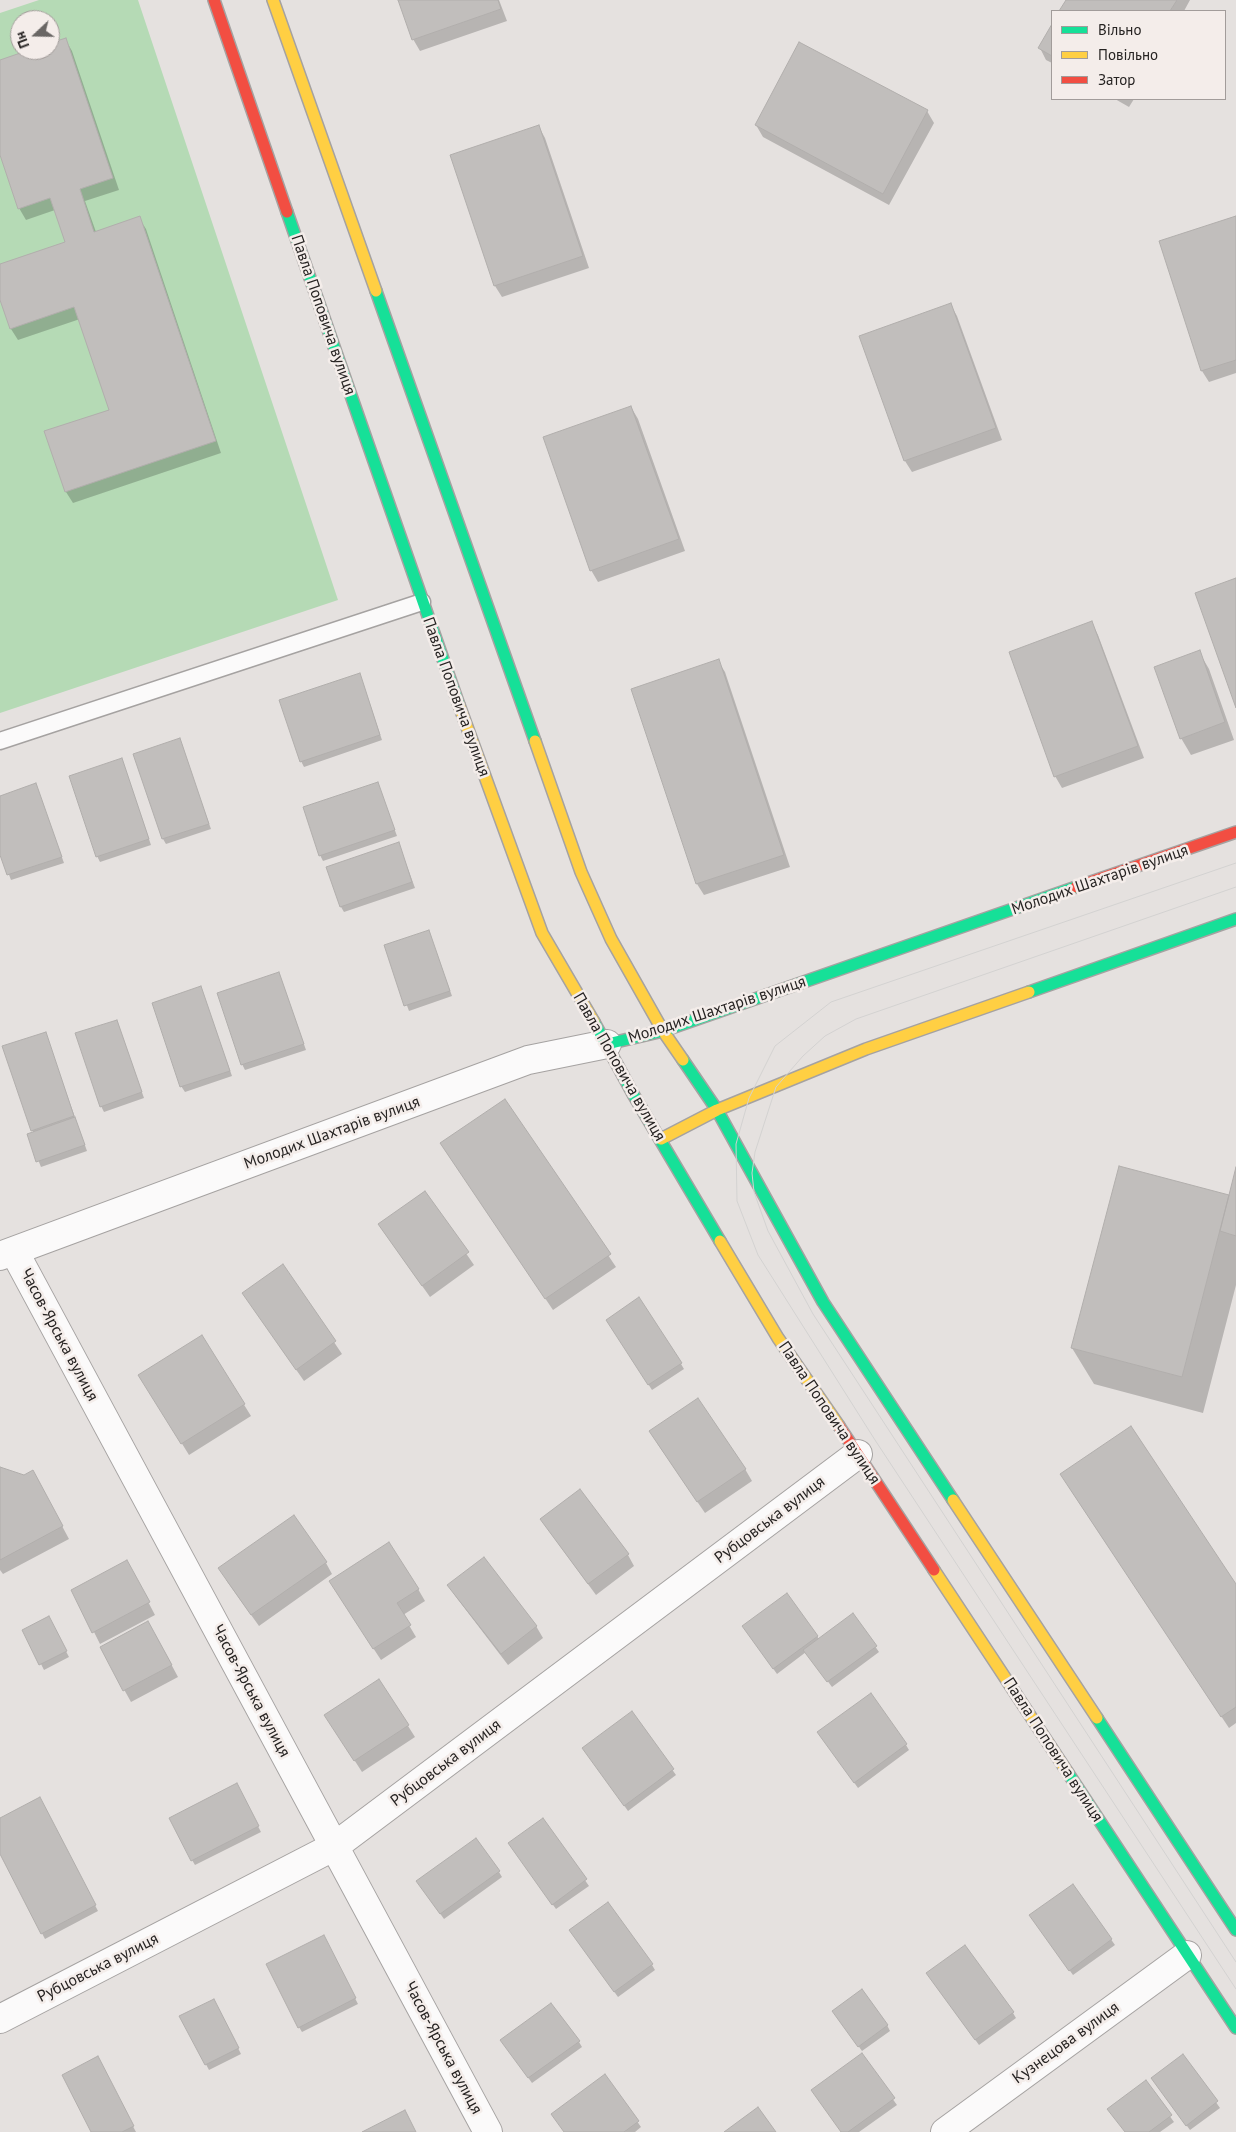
<!DOCTYPE html>
<meta charset="utf-8">
<style>
body{margin:0}
#map{position:relative;width:1236px;height:2132px;overflow:hidden;background:#e5e1df;font-family:"PT Sans",sans-serif}
canvas{display:block}
.legend{position:absolute;left:1051px;top:10px;width:175px;height:90px;box-sizing:border-box;background:#f4edea;border:1px solid #a29c9a;margin:0;padding:6px 9px;list-style:none;font-size:15px;color:#262322}
.legend li{display:flex;align-items:center;gap:10px;height:25px}
.legend b{width:25px;border:1px solid #a29c9a}
.north{position:absolute;left:10px;top:10px;width:50px;height:50px;box-sizing:border-box;background:#f4edea;border:1px solid #a29c9a;border-radius:50%;rotate:249deg;font-size:14px;font-weight:700;line-height:20px;text-align:center;color:#262322}
.north::after{content:'';display:block;margin:auto;width:18px;height:22px;background:#696664;clip-path:polygon(50% 0,100% 100%,50% 72%,0 100%)}
</style>
<div id="map">
<canvas width="1236" height="2132"></canvas>
<ul class="legend">
<li><b style="height:6px;background:#16e098"></b>Вільно</li>
<li><b style="height:6px;background:#ffcf43"></b>Повільно</li>
<li><b style="height:6px;background:#f24e42"></b>Затор</li>
</ul>
<div class="north">Пн</div>
</div>
<script>
const ctx = document.querySelector('canvas').getContext('2d');
ctx.lineJoin = 'round';
function fill(path, color) { ctx.fillStyle = color; ctx.fill(path, 'evenodd'); }
const shape = rows => new Path2D(rows.map(r => 'M' + r).join(''));
function trace(path, color, width, dash) { ctx.strokeStyle = color; ctx.lineWidth = width; ctx.lineCap = dash ? 'butt' : 'round'; ctx.setLineDash(dash || []); ctx.stroke(path); }
function write(font, color, halo, rows, align = 'center') {
  ctx.font = font + ' "PT Sans",sans-serif'; ctx.lineWidth = 5; ctx.setLineDash([]); ctx.textBaseline = 'middle'; ctx.strokeStyle = halo; ctx.fillStyle = color; for (const [text, x, y, turn = 0] of rows) {
    ctx.save(); ctx.translate(x, y); ctx.rotate((+turn || 0) * Math.PI / 180); ctx.textAlign = isNaN(turn) ? turn : align; if (halo) ctx.strokeText(text, 0, 0); ctx.fillText(text, 0, 0); ctx.restore();
  }
}
fill(shape([
 [39,0,138,0,338,600,0,713,0,13],
 [20,20,50,20,50,50,20,50]
]), '#b5dab5');
fill(shape([
 [399,0,499,0,507,21,420,51,413,39],
 [1067,0,1190,0,1184,11,1061,11],
 [1052,26,1052,63,1046,60,1040,48],
 [65,39,72,51,119,190,85,201,96,232,139,218,146,229,221,453,73,503,66,492,46,432,110,410,80,319,18,340,11,329,0,296,0,265,66,243,55,210,26,220,19,208,0,151,0,61,33,50,50,50,50,44],
 [1115,99,1134,99,1129,107],
 [927,111,934,123,889,205,763,137,756,125],
 [539,127,545,138,589,268,502,297,495,286],
 [1236,217,1236,373,1209,382,1202,371],
 [950,304,957,316,1002,440,912,472,905,461,861,337],
 [631,407,638,419,685,551,598,582,591,570],
 [1092,623,1098,635,1144,758,1062,788,1055,776],
 [1199,652,1209,669,1234,740,1191,755,1181,738],
 [718,661,725,672,790,867,704,895,697,884,633,689],
 [362,680,382,740,304,767,301,761],
 [179,739,211,829,166,844,163,839],
 [122,759,151,845,100,862,97,856],
 [378,784,397,836,323,861,320,855],
 [36,785,64,863,11,880,0,851,0,797],
 [399,844,415,888,344,912,341,907],
 [429,932,452,996,409,1011,385,946],
 [279,973,306,1050,245,1070,242,1064],
 [201,988,232,1076,185,1092,181,1086],
 [117,1021,144,1098,104,1112,101,1106],
 [45,1033,87,1151,41,1167,28,1135,34,1133,32,1130],
 [505,1101,616,1267,553,1310,441,1144],
 [1120,1168,1230,1196,1236,1172,1236,1285,1203,1413,1094,1384,1072,1348],
 [424,1192,474,1265,430,1297,379,1225],
 [283,1266,342,1354,304,1381,251,1305],
 [610,1325,681,1364,684,1369,652,1390],
 [202,1337,251,1416,189,1455,147,1387],
 [657,1443,745,1469,752,1481,705,1513],
 [0,1468,39,1483,69,1539,3,1574,0,1570],
 [1068,1486,1236,1586,1236,1723,1229,1728],
 [541,1520,628,1555,634,1566,596,1595],
 [326,1563,332,1574,259,1626,226,1580],
 [133,1573,155,1615,100,1644,94,1632],
 [449,1586,536,1626,543,1638,508,1665,456,1597],
 [418,1589,425,1601,403,1615,416,1637,381,1660,337,1593],
 [853,1615,879,1652,832,1687,806,1652,777,1674,747,1632,817,1636,819,1639],
 [51,1623,69,1657,44,1670,41,1664],
 [155,1634,178,1677,131,1702,101,1648],
 [632,1713,676,1775,628,1811,587,1753],
 [408,1726,415,1737,362,1772,333,1727],
 [822,1738,906,1745,909,1750,858,1788],
 [239,1790,261,1832,195,1865,192,1860],
 [42,1804,98,1911,45,1939,0,1852,0,1820],
 [543,1820,589,1886,556,1909,513,1849],
 [499,1872,502,1877,444,1919,421,1887],
 [1073,1886,1115,1945,1073,1975,1034,1921],
 [574,1936,652,1965,655,1970,618,1997],
 [326,1942,358,2004,302,2032,299,2027],
 [931,1979,1013,2013,1016,2018,979,2045],
 [217,2006,241,2054,209,2070,181,2017],
 [837,2016,887,2025,890,2031,862,2051],
 [579,2042,582,2047,532,2083,505,2045],
 [861,2055,897,2105,859,2132,842,2132],
 [1183,2055,1220,2108,1190,2130,1156,2084],
 [100,2064,136,2132,92,2132],
 [605,2076,641,2127,635,2132,564,2132],
 [1145,2082,1174,2122,1160,2132,1125,2132]
]), '#0003');
const building = shape([
 [398,0,498,0,501,9,412,40,398,0],
 [1066,0,1177,0,1170,11,1059,11,1066,0],
 [1052,24,1052,56,1038,48,1052,24],
 [66,38,113,178,80,189,94,232,140,216,216,441,65,492,44,431,109,410,74,307,10,329,0,300,0,264,65,242,50,198,18,209,0,155,0,60,29,50,50,50,50,43,66,38],
 [799,42,928,110,883,194,755,125,799,42],
 [539,125,583,256,494,286,450,155,539,125],
 [1236,216,1236,360,1201,371,1159,241,1236,216],
 [951,303,996,428,904,461,859,336,951,303],
 [631,406,679,539,590,571,543,437,631,406],
 [1236,578,1236,708,1195,593,1236,578],
 [1092,621,1138,746,1054,777,1009,652,1092,621],
 [1200,650,1225,722,1180,739,1154,667,1200,650],
 [719,659,784,855,696,884,631,689,719,659],
 [360,673,380,735,300,762,279,700,360,673],
 [180,738,209,824,162,839,133,754,180,738],
 [122,758,149,839,96,857,69,776,122,758],
 [378,782,395,830,319,856,303,807,378,782],
 [36,783,62,857,7,875,0,855,0,796,36,783],
 [399,842,412,882,340,907,326,867,399,842],
 [429,930,450,991,404,1006,384,945,429,930],
 [279,972,304,1044,241,1065,217,993,279,972],
 [201,986,230,1071,180,1087,152,1003,201,986],
 [117,1020,142,1092,100,1107,75,1033,117,1020],
 [46,1032,74,1116,31,1131,2,1046,46,1032],
 [505,1099,611,1254,545,1299,440,1143,505,1099],
 [75,1117,85,1145,36,1162,27,1134,75,1117],
 [1119,1166,1229,1195,1182,1377,1071,1348,1119,1166],
 [1236,1167,1236,1236,1220,1231,1236,1167],
 [425,1191,469,1252,422,1286,378,1224,425,1191],
 [283,1264,336,1341,296,1370,242,1293,283,1264],
 [639,1297,682,1363,648,1385,606,1320,639,1297],
 [202,1335,245,1404,181,1444,138,1375,202,1335],
 [698,1398,746,1469,697,1502,649,1431,698,1398],
 [1131,1426,1236,1584,1236,1707,1221,1717,1060,1474,1131,1426],
 [0,1467,24,1475,33,1470,63,1526,0,1560,0,1467],
 [580,1489,629,1554,588,1584,540,1519,580,1489],
 [294,1515,327,1562,251,1615,218,1568,294,1515],
 [389,1542,419,1589,397,1603,411,1625,373,1649,329,1581,389,1542],
 [484,1557,537,1626,501,1654,447,1585,484,1557],
 [127,1560,150,1602,92,1633,71,1590,127,1560],
 [787,1593,818,1636,773,1669,742,1626,787,1593],
 [853,1613,877,1646,827,1682,803,1650,853,1613],
 [49,1616,67,1651,39,1665,22,1630,49,1616],
 [148,1621,172,1665,123,1691,100,1647,148,1621],
 [379,1679,409,1725,354,1761,324,1715,379,1679],
 [871,1693,907,1744,854,1783,817,1732,871,1693],
 [632,1711,674,1769,624,1806,582,1748,632,1711],
 [237,1783,259,1826,191,1861,169,1818,237,1783],
 [40,1797,96,1905,41,1934,0,1854,0,1818,40,1797],
 [543,1818,587,1879,552,1905,508,1843,543,1818],
 [476,1838,500,1871,440,1914,416,1881,476,1838],
 [1073,1884,1112,1939,1069,1971,1029,1915,1073,1884],
 [608,1902,653,1964,614,1992,569,1930,608,1902],
 [324,1935,356,1998,298,2028,266,1964,324,1935],
 [965,1945,1014,2012,975,2040,926,1973,965,1945],
 [862,1989,888,2025,858,2047,832,2011,862,1989],
 [214,1999,239,2048,205,2065,179,2016,214,1999],
 [551,2003,580,2041,528,2078,500,2040,551,2003],
 [862,2053,895,2098,848,2132,841,2132,811,2090,862,2053],
 [1183,2054,1218,2101,1186,2126,1151,2078,1183,2054],
 [98,2056,134,2126,122,2132,91,2132,62,2075,98,2056],
 [605,2074,639,2121,624,2132,564,2132,551,2114,605,2074],
 [1146,2080,1172,2115,1149,2132,1125,2132,1107,2109,1146,2080],
 [758,2107,776,2132,724,2132,758,2107],
 [405,2110,416,2132,362,2132,405,2110]
]);
fill(building, '#c1bebc');
trace(building, '#b1aeac', 1);
const lane = shape([
 [0,741,422,602]
]);
const street = shape([
 [14,1251,488,2132],
 [0,1256,528,1060,607,1044],
 [0,2019,335,1846,858,1454],
 [945,2132,1187,1955]
]);
const fast = shape([
 [287,212,459,705],
 [376,291,535,741],
 [1029,992,1236,919],
 [594,1022,633,1094,720,1241],
 [607,1044,663,1031,1076,887],
 [683,1060,717,1110,823,1302,953,1500],
 [1097,1718,1236,1930],
 [1068,1773,1236,2028]
]);
const slow = shape([
 [273,0,376,291],
 [459,705,542,933,594,1022],
 [535,741,581,872,611,939,663,1031,683,1060],
 [661,1139,717,1110,866,1049,1029,992],
 [720,1241,778,1338,839,1426],
 [953,1500,1097,1718],
 [934,1570,1068,1773]
]);
const jam = shape([
 [214,0,287,212],
 [1076,887,1236,832],
 [839,1426,934,1570]
]);
trace(lane, '#a5a2a1', 19);
trace(street, '#a5a2a1', 30);
trace(fast, '#a5a2a1', 14);
trace(slow, '#a5a2a1', 14);
trace(jam, '#a5a2a1', 14);
trace(lane, '#fbfafa', 16);
trace(street, '#fbfafa', 28);
trace(fast, '#16e098', 11);
trace(slow, '#ffcf43', 11);
trace(jam, '#f24e42', 11);
trace(shape([
 [1236,863,831,1002,775,1046,749,1098,736,1144,737,1201,758,1255,875,1440,1236,1989],
 [1236,887,856,1019,825,1036,803,1056,776,1087,755,1152,752,1173,754,1192,768,1231,813,1314,1236,1962]
]), '#d3d2d1', 1);
write('16px', '#262322', '#f4edea', [
 ["Павла Поповича вулиця",323,315,71],
 ["Павла Поповича вулиця",456,697,70],
 ["Молодих Шахтарів вулиця",1100,880,-19],
 ["Молодих Шахтарів вулиця",717,1010,-18],
 ["Павла Поповича вулиця",619,1067,60],
 ["Молодих Шахтарів вулиця",332,1133,-20],
 ["Часов-Ярська вулиця",59,1335,62],
 ["Павла Поповича вулиця",829,1413,56],
 ["Рубцовська вулиця",770,1520,-37],
 ["Часов-Ярська вулиця",251,1691,62],
 ["Павла Поповича вулиця",1053,1750,57],
 ["Рубцовська вулиця",446,1763,-37],
 ["Рубцовська вулиця",98,1968,-27],
 ["Кузнецова вулиця",1066,2043,-36],
 ["Часов-Ярська вулиця",443,2048,62]
]);
</script>
